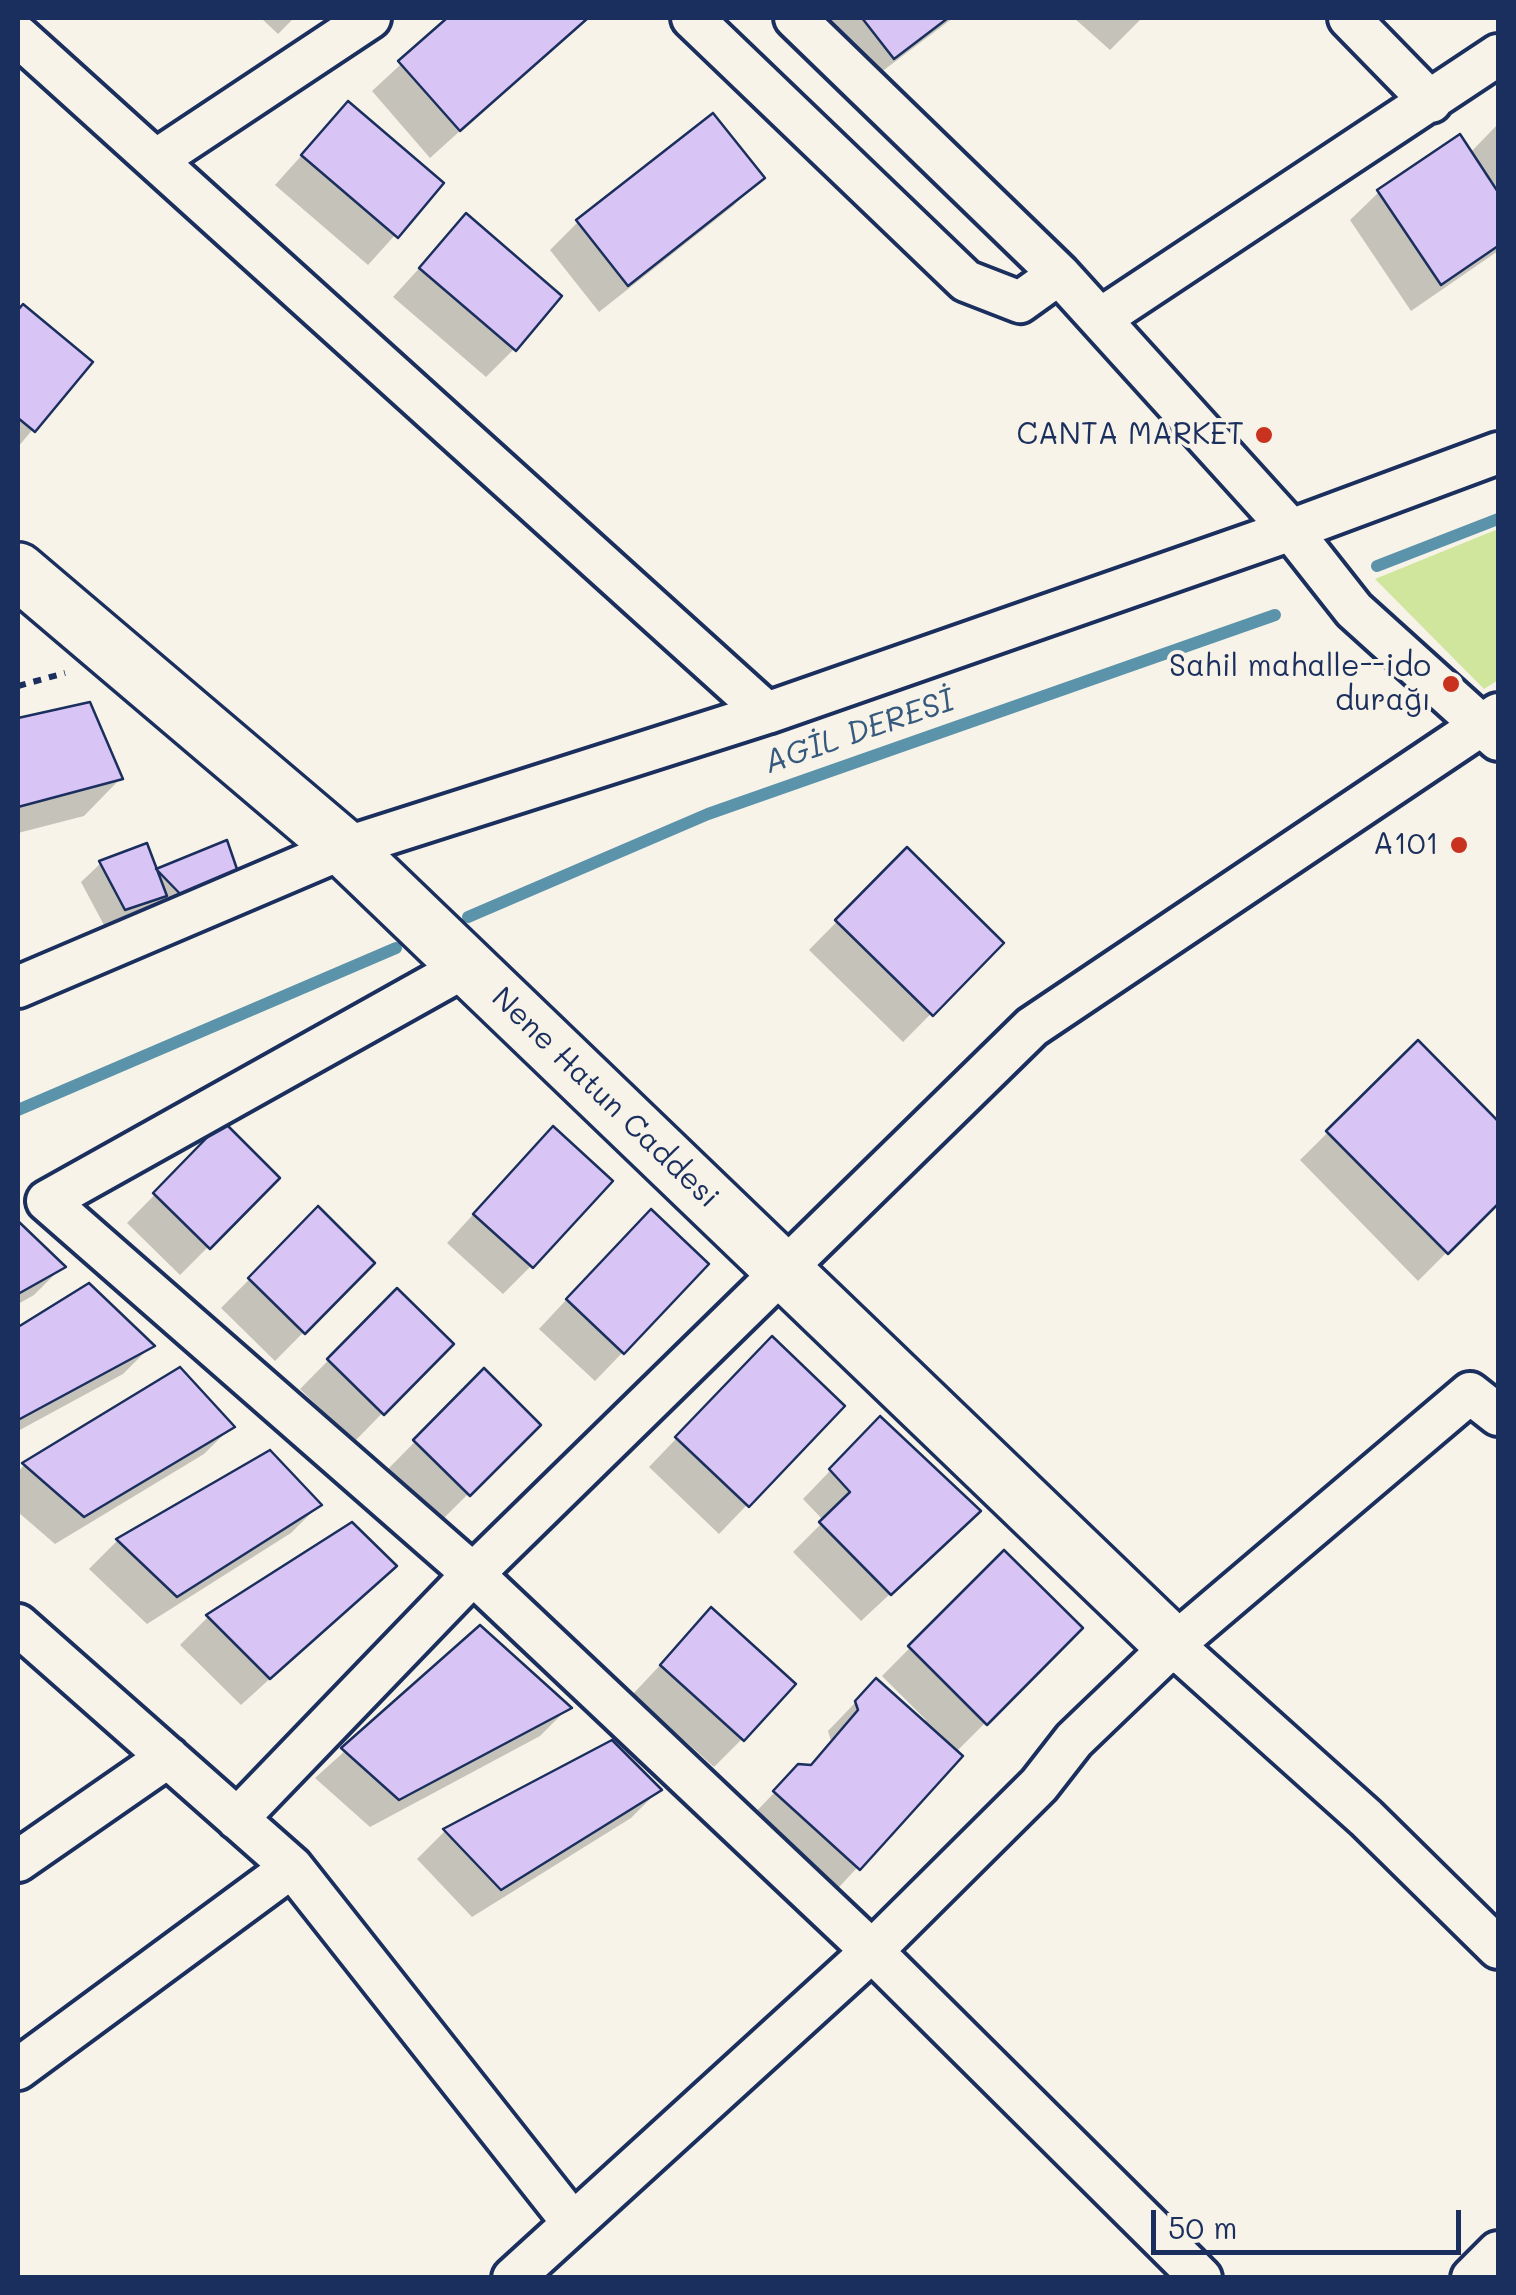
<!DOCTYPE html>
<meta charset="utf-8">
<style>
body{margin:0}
#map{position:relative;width:1516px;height:2295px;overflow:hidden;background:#f7f3e8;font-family:Mali,sans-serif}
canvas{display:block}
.frame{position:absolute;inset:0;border:20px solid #1b2f5e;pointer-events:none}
.scale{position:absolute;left:1151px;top:2210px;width:310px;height:45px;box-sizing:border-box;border:5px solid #1b2f5e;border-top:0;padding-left:12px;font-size:30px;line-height:35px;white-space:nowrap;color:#1b2f5e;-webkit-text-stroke:8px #f7f3e8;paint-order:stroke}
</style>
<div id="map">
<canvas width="1516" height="2295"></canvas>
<div class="frame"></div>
<div class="scale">50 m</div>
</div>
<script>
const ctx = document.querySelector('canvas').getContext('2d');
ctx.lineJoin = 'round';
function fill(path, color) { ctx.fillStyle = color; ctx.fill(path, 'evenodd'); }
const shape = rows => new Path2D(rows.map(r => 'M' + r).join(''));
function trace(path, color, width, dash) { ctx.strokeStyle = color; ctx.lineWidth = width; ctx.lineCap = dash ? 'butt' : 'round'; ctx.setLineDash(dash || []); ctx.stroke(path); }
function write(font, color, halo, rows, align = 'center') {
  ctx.font = font + ' Mali,sans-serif'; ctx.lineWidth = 8; ctx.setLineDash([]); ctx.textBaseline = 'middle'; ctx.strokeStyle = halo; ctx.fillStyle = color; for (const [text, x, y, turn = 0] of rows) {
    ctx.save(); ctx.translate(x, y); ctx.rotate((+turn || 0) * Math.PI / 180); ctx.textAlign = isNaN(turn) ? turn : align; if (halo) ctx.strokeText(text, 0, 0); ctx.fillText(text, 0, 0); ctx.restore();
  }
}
fill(shape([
 [1498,529,1498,680,1484,689,1375,579]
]), '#cfe69c');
fill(shape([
 [261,18,294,18,278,34],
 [451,18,585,18,430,158,372,91],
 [829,18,953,18,864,85,819,27],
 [1074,18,1142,18,1110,50],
 [348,104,441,184,368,265,275,185],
 [1498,124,1498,251,1411,311,1350,220,1379,192,1470,153],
 [761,178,733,206,599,312,550,250,578,222],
 [466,217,514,349,486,377,393,297],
 [23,307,89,362,18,447,18,313],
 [89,704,120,779,84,816,18,833,18,721],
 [226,843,166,917,154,905,145,915,105,927,81,882,100,864,146,847,155,872],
 [907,850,1001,943,903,1042,809,950],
 [1418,1043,1498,1125,1498,1201,1418,1281,1300,1160],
 [223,1125,277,1178,180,1275,127,1223],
 [525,1158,531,1266,503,1294,447,1243],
 [318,1210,372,1263,275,1361,221,1308],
 [18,1225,62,1267,34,1295,18,1304],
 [622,1240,623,1352,595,1381,539,1329],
 [89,1286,151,1346,123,1374,18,1431,18,1330],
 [397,1291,450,1344,354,1442,300,1389],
 [744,1368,842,1406,719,1534,649,1467],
 [180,1371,232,1426,204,1454,55,1544,18,1512,18,1472,24,1465],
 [484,1372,537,1425,440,1522,387,1470],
 [852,1448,949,1539,861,1621,793,1552,824,1521,803,1499],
 [269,1453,319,1505,291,1533,147,1624,89,1569,117,1541],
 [352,1525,394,1566,241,1705,180,1645,208,1617],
 [1004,1553,1080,1628,955,1753,959,1757,830,1897,747,1821,799,1767,808,1767,831,1741,828,1731,876,1681,923,1723,926,1720,882,1676],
 [711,1611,742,1739,714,1767,633,1694],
 [480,1629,568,1708,540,1736,370,1827,315,1778],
 [612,1743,659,1790,631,1818,472,1917,417,1859,445,1831]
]), '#0003');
trace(shape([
 [1377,566,1498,519],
 [468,917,708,814,1275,615],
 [18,1110,396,948]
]), '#5b93aa', 12);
const building = shape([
 [447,18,588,18,460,131,398,61,447,18],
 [862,18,948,18,894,59,862,18],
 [348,101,444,183,398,238,301,155,348,101],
 [713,113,765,178,628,286,576,220,713,113],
 [1460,134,1498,192,1498,246,1441,285,1377,190,1460,134],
 [466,213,562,296,516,351,419,268,466,213],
 [23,304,93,362,35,432,18,418,18,310,23,304],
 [90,702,123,779,18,807,18,718,90,702],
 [227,840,238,872,186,900,156,869,227,840],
 [147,843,167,896,125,910,99,861,147,843],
 [907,847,1004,943,933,1016,835,920,907,847],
 [1418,1040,1498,1121,1498,1204,1448,1254,1326,1131,1418,1040],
 [223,1121,280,1178,210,1249,153,1193,223,1121],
 [553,1126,613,1181,533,1268,473,1214,553,1126],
 [318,1206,375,1263,305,1334,248,1278,318,1206],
 [651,1209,709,1264,624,1354,566,1299,651,1209],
 [18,1221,66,1267,18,1294,18,1221],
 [89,1283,155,1346,18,1420,18,1327,89,1283],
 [397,1288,454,1344,384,1415,327,1359,397,1288],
 [772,1336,845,1406,749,1507,675,1437,772,1336],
 [180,1367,235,1427,84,1517,22,1463,180,1367],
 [484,1368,541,1425,470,1496,413,1440,484,1368],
 [880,1416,981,1511,891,1595,819,1522,850,1492,829,1469,880,1416],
 [270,1450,322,1505,177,1597,116,1539,270,1450],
 [352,1522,397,1566,270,1679,206,1615,352,1522],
 [1004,1550,1083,1628,987,1725,908,1646,1004,1550],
 [711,1607,796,1684,744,1741,660,1665,711,1607],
 [480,1625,572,1708,399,1800,341,1748,480,1625],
 [876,1678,963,1756,860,1870,773,1791,798,1764,811,1765,858,1710,855,1701,876,1678],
 [612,1740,662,1790,501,1890,443,1829,612,1740]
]);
fill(building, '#d9c5f5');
trace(building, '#1b2f5e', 2.5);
const street = shape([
 [692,18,966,281,1020,302,1059,274],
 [795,18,1059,274,1291,530,1354,610,1498,740],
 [1349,18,1431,102],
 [18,36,767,713],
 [156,160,370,18],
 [1100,319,1498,55],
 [467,966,47,1201,473,1574,872,1951,1201,2278],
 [18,987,344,848,767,713,1291,530,1498,453],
 [18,1625,292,1867,573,2223],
 [1173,1645,1366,1818,1498,1948],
 [237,1819,473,1574,1032,1027,1498,714],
 [18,1861,168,1757],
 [18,2069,292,1867],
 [513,2278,872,1951,1039,1785,1074,1740,1173,1645,1470,1393,1498,1415],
 [1472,2278,1498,2252]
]);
const secondary = shape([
 [18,571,344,848,1173,1645]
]);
trace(street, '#1b2f5e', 48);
trace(secondary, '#1b2f5e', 62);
trace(shape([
 [18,686,65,673]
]), '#1b2f5e', 6, [8, 8]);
trace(street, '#f7f3e8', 40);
trace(secondary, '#f7f3e8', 55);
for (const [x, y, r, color] of [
 [1264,435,10,"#c8321e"],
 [1451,684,10,"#c8321e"],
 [1459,845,10,"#c8321e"]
]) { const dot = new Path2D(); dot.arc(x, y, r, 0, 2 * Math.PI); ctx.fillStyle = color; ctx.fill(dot); trace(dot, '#f7f3e8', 4); }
write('30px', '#1b2f5e', '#f7f3e8', [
 ["CANTA MARKET",1244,435],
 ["Sahil mahalle--ido",1431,667],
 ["durağı",1431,701],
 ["A101",1439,845]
], 'right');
write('30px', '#1b2f5e', '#f7f3e8', [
 ["Nene Hatun Caddesi",605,1098,44]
]);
write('italic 32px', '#36597e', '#f7f3e8', [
 ["AGİL DERESİ",859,732,-19]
]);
</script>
